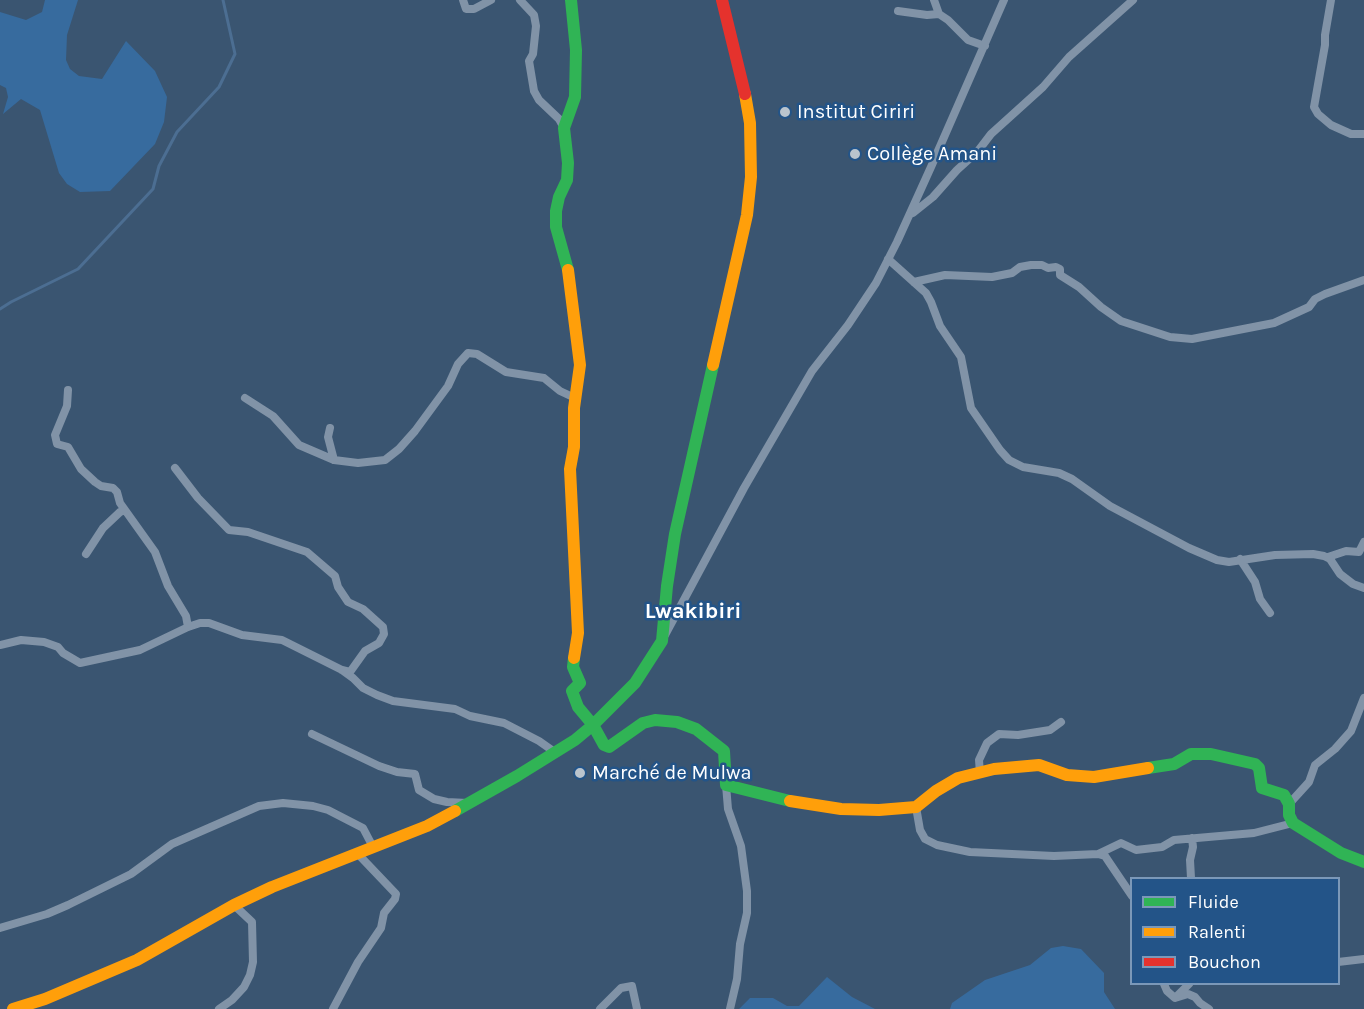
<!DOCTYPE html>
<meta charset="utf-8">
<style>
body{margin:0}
#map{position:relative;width:1364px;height:1009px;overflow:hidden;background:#3a5571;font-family:Karla,sans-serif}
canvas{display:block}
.legend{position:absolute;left:1130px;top:877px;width:210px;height:108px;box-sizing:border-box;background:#235488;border:2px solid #7b98b8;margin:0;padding:8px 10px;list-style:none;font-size:18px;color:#fff}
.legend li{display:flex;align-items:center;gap:12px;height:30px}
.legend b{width:30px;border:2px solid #7b98b8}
</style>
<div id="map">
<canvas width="1364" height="1009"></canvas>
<ul class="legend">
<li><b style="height:8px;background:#30b455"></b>Fluide</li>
<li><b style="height:8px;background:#ff9f0a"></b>Ralenti</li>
<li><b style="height:8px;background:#e5322d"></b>Bouchon</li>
</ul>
</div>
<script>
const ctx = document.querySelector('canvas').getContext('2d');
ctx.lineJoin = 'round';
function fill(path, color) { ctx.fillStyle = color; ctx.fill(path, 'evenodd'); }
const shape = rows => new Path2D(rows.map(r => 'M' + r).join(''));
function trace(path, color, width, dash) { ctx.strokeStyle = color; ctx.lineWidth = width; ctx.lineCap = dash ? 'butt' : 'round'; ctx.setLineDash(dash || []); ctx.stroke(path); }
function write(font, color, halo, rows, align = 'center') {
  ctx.font = font + ' Karla,sans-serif'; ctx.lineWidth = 5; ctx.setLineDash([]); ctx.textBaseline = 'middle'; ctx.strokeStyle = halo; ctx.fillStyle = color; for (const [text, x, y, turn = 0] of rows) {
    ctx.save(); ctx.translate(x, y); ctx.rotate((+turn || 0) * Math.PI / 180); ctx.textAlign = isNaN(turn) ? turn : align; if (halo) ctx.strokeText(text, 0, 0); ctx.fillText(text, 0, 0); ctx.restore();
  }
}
fill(shape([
 [45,0,78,0,67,35,66,60,70,69,79,76,102,79,126,41,155,71,167,97,164,122,155,144,110,191,80,192,67,184,59,173,40,110,21,99,3,114,8,97,6,88,0,85,0,12,26,20,42,12],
 [1063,946,1081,949,1104,973,1104,992,1115,1009,950,1009,952,1003,985,980,1030,965,1051,948],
 [827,977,852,997,875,1009,739,1009,750,998,773,998,787,1006,799,1006]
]), '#376b9e');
trace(shape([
 [0,309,11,302,78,269,153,189,159,166,177,132,219,87,235,54,223,0]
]), '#4c6e92', 3);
trace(shape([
 [463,0,466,9,474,9,491,0],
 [520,0,534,15,536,26,533,54,529,61,534,91,539,100,559,119,564,128],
 [934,0,939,14],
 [1331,0,1325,35,1325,45,1314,107,1318,114,1331,125,1351,134,1364,134],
 [898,11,927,15,939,14,948,20,968,40,985,46],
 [913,213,933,197,957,170,978,151,991,134,1043,87,1069,57,1133,0],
 [888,259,926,293,931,302,940,326,961,357,971,408,1000,450,1009,460,1023,467,1059,473,1072,479,1110,506,1189,548,1217,560,1229,562,1275,555,1313,554,1324,556,1330,559,1340,574,1353,584,1364,588],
 [914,282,945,275,992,277,1012,273,1020,267,1031,265,1042,265,1048,268,1056,267,1060,269,1060,275,1079,287,1101,307,1121,321,1170,337,1192,339,1274,323,1309,307,1315,299,1325,294,1364,280],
 [68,390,67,406,55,435,57,444,68,447,81,469,95,482,101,486,113,488,117,492,120,503,155,552,168,586,186,616,188,627],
 [245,398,273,416,299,445,334,460,358,463,385,460,399,449,415,431,448,386,458,364,468,353,477,354,506,372,544,378,560,391,575,398],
 [330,428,328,437,334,460],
 [175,468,198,498,229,530,248,532,307,552,335,576,338,587,348,602,363,609,383,627,384,634,379,643,365,651,350,672,342,670],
 [86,554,103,528,120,512,125,510],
 [1328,557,1346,551,1359,552,1364,542],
 [1240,559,1255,582,1260,599,1270,613],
 [665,635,744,488,812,371,848,325,876,283,897,242,931,167,1004,0],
 [0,645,21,640,44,642,58,647,63,653,80,663,140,650,188,627,200,623,209,623,242,635,282,640,342,670,353,678,363,688,377,695,393,701,455,709,470,716,504,723,539,741,556,753],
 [312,734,379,766,397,772,415,774,419,790,434,799,447,802,467,803],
 [980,773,979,760,987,743,999,734,1018,735,1050,730,1061,722],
 [726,785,728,809,741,846,747,891,747,913,740,944,737,979,730,1009],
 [1289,804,1309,782,1315,765,1335,749,1351,731,1364,698],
 [916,807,920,830,925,839,937,845,970,852,1054,856,1098,854,1121,843,1136,850,1162,847,1174,840,1254,833,1293,823],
 [1098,854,1105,856,1109,862,1132,896],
 [1191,878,1190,860,1193,847,1192,838],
 [0,928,47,914,68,905,131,874,172,844,259,806,283,803,313,806,328,810,363,828,373,847],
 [1338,962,1364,959],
 [1164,984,1167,991,1175,998,1188,994,1195,997,1200,1003,1209,1009],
 [1177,996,1189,984],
 [219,1009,232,1000,244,987,250,975,253,962,252,922,234,905],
 [333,1009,358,962,381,928,384,913,395,899,396,894,357,853],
 [600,1009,621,988,632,986,637,1009]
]), '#8193a7', 8);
trace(shape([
 [568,270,556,227,556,211,559,197,567,180,568,163,564,128,575,97,576,50,571,0],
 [574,658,573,667,580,683,572,691,578,707,593,725,604,745,609,747,643,723,655,720,677,722,696,729,724,751,726,785,790,801],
 [1148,768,1174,764,1191,754,1211,754,1255,764,1259,768,1262,788,1284,795,1289,804,1289,815,1293,823,1341,853,1364,862],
 [455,811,517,776,575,740,593,725,635,683,662,641,667,586,675,534,713,365]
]), '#30b455', 12);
trace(shape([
 [568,270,580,365,574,408,574,447,570,469,578,633,574,658],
 [713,365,747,215,751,177,750,123,745,94],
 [790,801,841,809,879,810,916,807,936,791,958,778,994,769,1039,765,1067,775,1094,777,1148,768],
 [13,1009,45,999,137,960,234,905,272,887,427,826,455,811]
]), '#ff9f0a', 12);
trace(shape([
 [722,0,745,94]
]), '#e5322d', 12);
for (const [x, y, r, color] of [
 [785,112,6,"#bac4cd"],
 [855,154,6,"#bac4cd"],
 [580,773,6,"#bac4cd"]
]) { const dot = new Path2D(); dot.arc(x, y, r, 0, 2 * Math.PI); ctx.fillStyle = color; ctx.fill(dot); trace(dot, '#235488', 2); }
write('20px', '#fff', '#235488', [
 ["Institut Ciriri",797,112],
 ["Collège Amani",867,154],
 ["Marché de Mulwa",592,773]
], 'left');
write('bold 22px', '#fff', '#235488', [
 ["Lwakibiri",693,612]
]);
</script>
